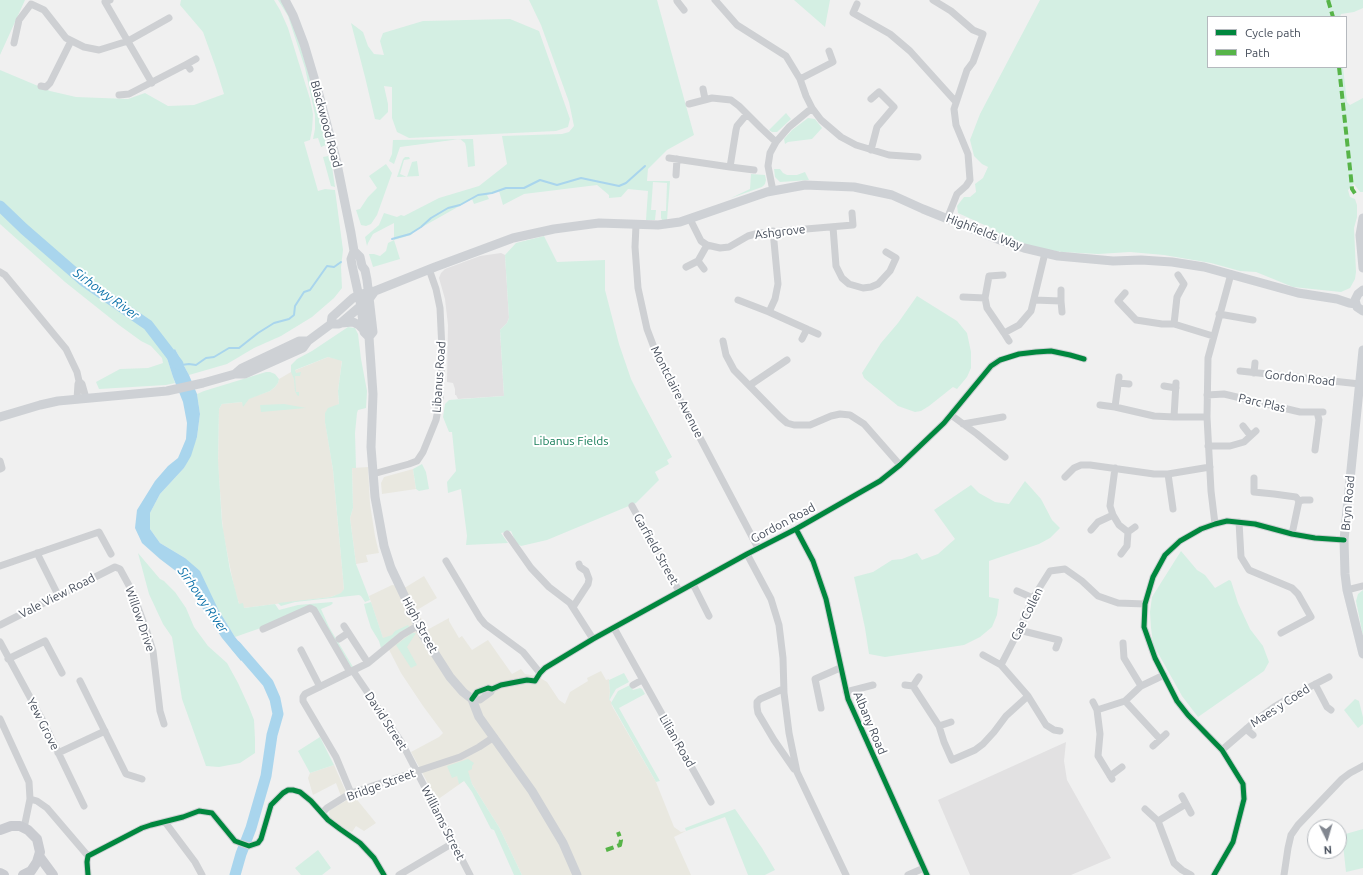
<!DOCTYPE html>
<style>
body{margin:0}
#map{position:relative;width:1363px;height:875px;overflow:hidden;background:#f0f0f0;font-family:Ubuntu,sans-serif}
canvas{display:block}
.legend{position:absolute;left:1207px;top:16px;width:140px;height:52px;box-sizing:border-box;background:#fff;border:1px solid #b5b9be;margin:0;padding:5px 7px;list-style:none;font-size:12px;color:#474f5c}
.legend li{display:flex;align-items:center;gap:8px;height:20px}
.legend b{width:20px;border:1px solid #b5b9be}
.north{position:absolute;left:1307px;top:819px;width:40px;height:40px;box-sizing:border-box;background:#fff;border:1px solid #b5b9be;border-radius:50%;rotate:175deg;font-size:11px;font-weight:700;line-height:16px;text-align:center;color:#474f5c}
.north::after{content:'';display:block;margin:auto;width:14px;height:18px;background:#828790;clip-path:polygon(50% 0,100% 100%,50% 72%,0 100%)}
</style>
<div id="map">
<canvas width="1363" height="875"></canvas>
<ul class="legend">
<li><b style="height:5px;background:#00873e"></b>Cycle path</li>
<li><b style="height:5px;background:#57b448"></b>Path</li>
</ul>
<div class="north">N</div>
</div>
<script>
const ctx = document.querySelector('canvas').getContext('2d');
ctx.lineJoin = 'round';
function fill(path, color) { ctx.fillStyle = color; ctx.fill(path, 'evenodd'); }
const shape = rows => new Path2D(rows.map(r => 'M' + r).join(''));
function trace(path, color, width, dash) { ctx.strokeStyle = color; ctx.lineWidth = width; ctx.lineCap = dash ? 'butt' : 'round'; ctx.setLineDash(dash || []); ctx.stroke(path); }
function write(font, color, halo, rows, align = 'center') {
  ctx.font = font + ' Ubuntu,sans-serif'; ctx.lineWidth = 4; ctx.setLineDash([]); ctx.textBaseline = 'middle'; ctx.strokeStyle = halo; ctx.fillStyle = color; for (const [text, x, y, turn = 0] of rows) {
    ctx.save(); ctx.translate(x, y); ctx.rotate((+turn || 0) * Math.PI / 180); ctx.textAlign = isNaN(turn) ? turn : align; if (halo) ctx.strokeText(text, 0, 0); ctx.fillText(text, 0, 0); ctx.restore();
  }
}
fill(shape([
 [328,357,342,360,338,391,339,404,325,413,325,421,333,470,344,589,342,593,331,597,244,608,239,604,234,587,223,532,218,464,219,409,222,404,242,402,247,399,270,391,275,387,278,383,279,379,291,372],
 [368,467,370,504,375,536,379,553,366,555,368,562,356,564,350,518,353,508,352,468],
 [413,469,416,489,382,494,381,483,384,477],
 [424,576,437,598,417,610,427,630,449,618,449,621,459,638,462,636,472,650,488,640,512,674,521,669,525,674,537,676,547,682,559,700,565,704,570,692,588,681,587,678,601,671,606,680,609,679,609,680,610,692,609,700,611,701,612,706,656,782,674,827,681,832,686,831,674,837,691,875,522,875,499,827,472,784,469,776,464,781,437,800,411,752,439,737,443,733,423,706,401,673,383,638,369,596,392,585,406,587],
 [334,765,346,792,341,796,336,783,313,795,308,778,310,773],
 [354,796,376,823,364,831,356,826,352,832,344,828,330,818,329,813,330,810,335,807]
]), '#e9e8e0');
fill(shape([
 [501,253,505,255,509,318,507,323,500,330,504,396,458,399,456,395,455,395,455,389,453,383,447,382,448,325,445,299,439,278,441,273,445,269,480,256],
 [1066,742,1064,761,1067,780,1111,858,1071,875,970,875,938,800]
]), '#e2e1e2');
fill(shape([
 [0,0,25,0,0,55],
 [181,0,274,0,280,10,288,28,310,99,313,114,312,130,310,140,304,142,318,191,325,189,335,190,343,250,341,267,342,288,334,298,312,317,281,336,254,348,227,364,189,375,175,349,166,355,175,383,166,385,99,389,96,382,120,369,148,368,163,363,162,358,151,346,141,341,119,325,65,282,0,224,0,70,50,91,76,97,128,99,145,93,168,106,194,105,224,94,216,68,203,32,180,5],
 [278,0,281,0,290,16,300,45,326,131,324,132,326,145,321,147,318,138,313,139,315,129,315,115,305,68,288,16],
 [529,0,657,0,694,135,667,150,648,169,647,181,670,181,667,220,662,220,661,218,661,211,666,211,667,183,653,182,651,210,656,210,655,220,646,220,648,191,628,189,621,197,609,198,609,195,597,185,524,194,503,205,499,191,487,195,489,199,474,204,472,199,415,231,411,235,394,240,400,259,373,267,369,254,374,254,380,256,386,251,388,243,394,240,394,223,373,234,368,243,367,246,365,237,379,225,384,213,397,217,401,215,404,216,439,198,479,186,507,164,502,136,562,134,569,132,574,126,569,102,541,25],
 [794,0,830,0,825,27],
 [1040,0,1363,0,1363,8,1354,12,1341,14,1340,17,1208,17,1208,67,1343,67,1347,102,1350,105,1363,98,1363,192,1360,192,1354,184,1348,190,1350,197,1355,199,1357,205,1357,217,1354,228,1356,272,1355,279,1350,288,1341,292,1293,287,1256,272,1240,271,1211,263,1164,255,1130,252,1098,254,1062,252,1037,248,1003,236,991,228,958,213,957,206,964,197,970,197,976,192,975,184,983,178,988,167,982,164,974,156,970,140,980,114],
 [510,19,539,31,570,119,568,127,556,131,409,138,397,132,392,118,392,87,384,86,388,104,388,112,380,120,375,119,365,77,351,23,363,32,368,46,374,54,384,55,380,41,383,33,423,21],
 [786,113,791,119,777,132,772,132,769,130],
 [808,118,815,119,822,128,812,139,788,142,785,144,784,139,792,130],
 [460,139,400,147,394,164,389,161,392,154,393,140,473,139,475,166,468,167,466,147,465,143],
 [328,156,331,160,335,187,331,186,323,157],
 [405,157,409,157,410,159,404,160,400,174,407,177,412,162,417,161,419,176,397,177,403,159],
 [386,164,392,173,377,215,371,224,366,226,361,225,356,210,360,209,368,197,377,188,369,176],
 [774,169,780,169,783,173,787,175,797,175,805,172,809,180,780,182,775,177],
 [751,174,765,175,766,180,765,184,762,187,731,198,750,189],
 [544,236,557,262,605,260,605,290,619,344,631,379,640,397,672,457,667,460,669,464,655,472,659,480,636,503,547,540,521,546,516,543,511,531,501,533,508,543,466,545,467,536,461,489,448,493,447,482,456,471,452,432,449,432,443,417,445,404,449,400,504,396,500,330,507,323,509,318,505,255,516,243],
 [917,296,957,321,967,333,971,352,971,368,967,377,957,389,953,387,929,406,921,411,915,412,898,406,864,378,862,373,881,343,898,323],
 [348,327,355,328,358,334,361,359,367,391,366,408,358,410,357,413,355,433,356,468,352,468,353,508,350,518,356,564,370,600,365,602,361,596,359,595,295,602,281,606,278,603,331,597,341,593,344,589,333,470,325,422,325,413,328,408,339,404,338,391,342,361,328,357,295,370,296,373,301,372,300,376,295,376,296,392,299,392,299,396,297,395,295,391,294,379,291,372,291,365,297,359,312,351],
 [266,372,270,372,275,374,279,379,278,383,275,387,270,391,249,399,243,407,242,402,222,404,219,409,218,460,222,523,230,570,239,604,243,603,244,608,275,604,279,610,298,605,332,602,333,603,331,605,321,609,329,627,353,667,351,667,315,609,235,637,218,609,185,558,160,543,150,529,150,513,160,494,184,468,197,437,200,414,197,394,204,391],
 [284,404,306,408,261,412,260,405],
 [422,464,426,472,429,489,419,491,416,489,413,469],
 [1025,481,1041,499,1052,520,1060,528,1050,538,1039,544,989,561,989,597,999,599,997,615,992,627,980,637,964,645,885,657,869,654,865,628,854,577,873,572,892,560,902,559,917,553,922,560,938,554,955,539,934,510,971,485,979,493,995,502,1009,504],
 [1181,551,1197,570,1205,575,1215,588,1229,580,1231,581,1238,603,1250,629,1263,646,1269,662,1264,671,1198,717,1182,696,1153,644,1151,628,1150,612,1152,597],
 [138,553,160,579,164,581,175,592,186,608,194,627,208,646,227,663,238,683,249,707,254,720,255,739,255,753,240,763,219,767,206,766,182,699,172,637,163,624,149,594],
 [1363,590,1363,636,1356,601,1358,594],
 [371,602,383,638,392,635,395,631,408,625,410,628,400,632,381,648,379,641,371,628,366,612,364,604],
 [412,633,416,633,407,647,417,665,411,668,396,645],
 [624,673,629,682,616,689,609,701,610,692,609,680],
 [630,685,633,690,640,688,642,689,645,694,619,708,660,781,656,782,611,703,618,691],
 [1355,699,1359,701,1363,717,1363,724,1358,728,1344,710],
 [320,737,334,765,310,773,298,751],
 [468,759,474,763,472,766,472,769,468,771,472,784,499,827,522,875,514,875,494,830,491,829,472,792,464,781,459,784,457,776,452,778,447,766],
 [735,809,762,848,775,870,765,875,748,875,725,817,686,831,685,828],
 [1363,829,1363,868,1346,872,1342,835],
 [318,850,331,868,322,875,301,875,295,868]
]), '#d4efe3');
fill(shape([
 [175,349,189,375,197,394,200,414,197,437,191,456,184,468,160,494,150,513,150,529,160,543,185,558,200,571,218,609,235,637,248,653,241,661,222,638,201,606,193,584,160,559,142,543,135,528,137,510,155,481,168,466,178,458,186,439,187,423,183,402,173,377,166,355]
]), '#a9d5ed');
trace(shape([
 [392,239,410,234,421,227,431,218,448,208,460,205,478,195,492,193,506,188,524,188,540,180,557,185,581,178,619,186,626,183,645,166],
 [181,365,189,364,196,365,206,358,214,357,229,348,239,348,258,333,274,323,289,319,294,315,295,306,304,292,310,290,327,266,334,267,341,262]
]), '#a9d5ed', 2);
trace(shape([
 [0,206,24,229,85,282,148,325,178,364],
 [235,875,241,854,251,828,266,776,272,735,278,714,275,699,268,683,236,646]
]), '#a9d5ed', 11);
trace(shape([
 [110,0,105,2,152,83],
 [715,0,737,25,786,56,800,79,806,96,812,108,821,120,841,137,856,145,889,155,918,157],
 [933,0,951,11,973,30,983,34,973,62,967,70,954,109,956,125,968,154,970,180,966,186,957,194,947,219],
 [677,1,684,10],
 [857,4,853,13,890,34,910,51,956,102],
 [14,43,19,20,31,4,44,10,66,38,84,47,99,50,128,41,169,18],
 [190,69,187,64,196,59],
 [800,79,833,62,829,51],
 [41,86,46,87,50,83,71,41],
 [703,89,705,99],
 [119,95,129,94,187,64],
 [689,104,712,98,731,100,739,106,761,128,776,142],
 [871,150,877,127,894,107,879,92,871,99],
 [669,158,730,167,736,130,737,126,747,114],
 [730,167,754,170],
 [676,175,677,159],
 [773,191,768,166,770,153,776,142,789,127,812,108],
 [690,219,701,241,707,245,720,248,729,247,748,236,759,233,853,225,852,213],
 [636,225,635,247,638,288,647,329,658,358,758,548],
 [833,227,836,266,842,278,849,284,863,288,871,287,878,284,890,271,896,258,886,252],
 [698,261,704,269],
 [686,267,698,261,707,245],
 [0,272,5,275,66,349,77,372,79,381,82,384,86,398],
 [1003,275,989,276,985,298,987,308,1004,333,1019,325,1031,311,1045,253],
 [1125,293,1118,301,1136,320,1162,324,1174,324,1213,336],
 [963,297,985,298],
 [738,300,769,312,818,334],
 [1034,300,1061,301,1061,290],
 [1061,301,1062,312],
 [769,312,775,299,778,284,773,231],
 [1219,314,1253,320],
 [1174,324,1177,297,1184,284,1178,275],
 [1004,333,1009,341],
 [802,339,807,329],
 [723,341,726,355,734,370,780,417,787,423,794,425,810,425,831,416,840,414,850,415,864,424,900,465],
 [1240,371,1360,384],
 [1254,373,1255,363],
 [1119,383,1129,384],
 [750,385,787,360],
 [1164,386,1176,388],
 [1207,395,1224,394,1300,412,1323,412],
 [77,399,78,384,79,381],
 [1100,405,1115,407,1154,416,1174,417,1207,417],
 [1115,407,1119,377],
 [951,415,977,434,1005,457],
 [1174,417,1176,383],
 [963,424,1003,417],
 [1243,426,1250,435],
 [1208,446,1230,446,1244,442,1256,431],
 [1315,450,1319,420,1317,412],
 [0,461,2,468,0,469],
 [1115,468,1110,506,1113,515,1119,525,1128,532,1135,527],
 [373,474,409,464,417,461,423,452,436,420,440,399,442,350,440,308,436,289,429,269],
 [1168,474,1173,509],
 [1065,477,1074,468,1081,465,1090,465,1154,474,1168,474,1210,467],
 [1254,478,1254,492,1274,494,1296,497,1299,501,1292,534],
 [1299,501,1303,500,1310,500],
 [632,506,679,591],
 [1239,522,1241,557,1249,570,1292,588,1298,594,1311,617,1281,633],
 [1215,524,1211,491,1207,417,1208,358,1231,274],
 [796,529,813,561,826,599,848,699,927,875],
 [1091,530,1098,522,1113,515],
 [507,534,531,568,549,587,570,603,593,639],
 [37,553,58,595],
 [747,554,771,599,779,625,783,658,784,693,789,733,797,772,846,875],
 [1121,554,1127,546,1128,532],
 [446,561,480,618,485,624,523,652,540,673],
 [0,566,99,532,111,554],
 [693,584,709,616],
 [1347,590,1363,586],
 [1017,591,1033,598],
 [573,607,588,584,589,579,586,571,580,567,579,564],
 [0,625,115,567,120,569,132,591,147,632,153,651,160,711,164,724],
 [344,626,368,663],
 [614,628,711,802],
 [263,629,310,608,314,610,350,672],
 [1019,630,1059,640,1056,648],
 [339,639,348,633],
 [0,642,44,723,84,806],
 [1123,643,1124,658,1141,686],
 [301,650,320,687],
 [983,655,1001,665,1028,696,1046,725,1054,730,1060,731],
 [8,659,45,641,62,673],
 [1001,665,1019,630,1033,598,1050,571,1065,569,1082,581,1098,596,1118,603,1145,604],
 [353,671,402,743,470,875],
 [80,681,126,774,142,779],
 [1315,684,1327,707,1331,710],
 [633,685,642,680],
 [905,685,913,686,939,726,944,742,952,760,975,750,983,744,994,732,1006,716,1028,696],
 [913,686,919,677],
 [783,689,760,699,757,702,757,707,758,713,774,740,794,769],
 [846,692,873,685],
 [472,699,477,692,488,688,492,689,501,685,527,680,535,681,540,673,545,668,593,639,747,554,796,529,880,481,900,465,944,423,991,366,1000,360,1019,354,1036,352,1051,351,1070,355,1084,359],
 [472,699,480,700,491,692,492,689],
 [1125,701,1160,739],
 [1093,702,1097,710],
 [821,708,815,679,840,668],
 [0,719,29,782,30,799,37,801,47,808,88,856],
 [939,726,951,722],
 [1246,729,1253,735],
 [1153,746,1166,734],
 [1222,750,1259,718,1274,707,1294,695,1329,677],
 [58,753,105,731],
 [1110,776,1122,767],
 [1112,779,1098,756,1100,734,1097,710,1125,701,1141,686,1164,675],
 [351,793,336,757,303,701,303,697,305,694,368,663,402,635,419,625],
 [1182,796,1191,813],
 [1145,809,1158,821,1174,863,1182,870,1191,875],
 [322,813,327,808,351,793,460,757,479,747,494,737],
 [1158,821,1186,804],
 [165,822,195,862,202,875],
 [24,828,30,799],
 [88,875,87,862,88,856,142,828,151,825,183,817,199,811,212,813,235,841,249,846,258,843,261,839,271,805,283,793,288,790,293,790,300,792,311,801,328,820,340,829,360,843,374,858,384,875],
 [399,875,453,843],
 [908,875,924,868],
 [1214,875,1233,842,1244,799,1243,784,1222,750,1188,715,1177,701,1155,658,1144,627,1145,604,1153,577,1165,555,1180,541,1201,529,1215,524,1227,521,1255,524,1292,534,1315,538,1344,540],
 [1284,875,1288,848,1291,835,1298,825,1342,779,1350,773,1363,766]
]), '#ced0d3', 7);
trace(shape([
 [285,0,293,15,304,44,318,91,336,159,351,233,354,251,351,259,352,265,361,306,364,332,369,337,373,394,371,447,375,497,384,546,391,568,423,635,450,677,463,692,472,699,479,717,532,791,563,843,577,875],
 [1363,218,1360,235,1363,268],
 [354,251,360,257,362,266,365,270,367,280,373,332,369,337],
 [1363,290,1358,294,1355,300,1357,307,1363,311],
 [341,323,353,322,359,325,363,329],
 [331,324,332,317,353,298,358,295,375,291,435,267,513,238,554,229,599,223,658,225,680,222,767,192,805,185,854,187,892,195,923,209,1000,240,1024,248,1058,256,1113,261,1141,260,1172,262,1204,267,1298,293,1337,299,1349,303,1356,304],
 [1363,350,1344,540,1345,574,1347,590,1363,654],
 [235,374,242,368,299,341,308,341],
 [0,417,40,405,58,401,167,391,203,383,235,374,245,374,303,348,308,341,331,324,339,324,341,323,370,298,375,291]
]), '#ced1d5', 9);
trace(shape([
 [0,830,11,826,20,826,28,830,37,839,40,852,37,862,31,871,23,875],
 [39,856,53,875],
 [0,873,4,875]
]), '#c9cbd0', 10);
trace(shape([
 [1328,0,1333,17],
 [1339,67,1351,178,1352,189,1356,195],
 [606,850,620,845,621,840,618,832]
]), '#57b448', 4, [8, 4]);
trace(shape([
 [796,529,813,561,826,599,848,699,927,875],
 [472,699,477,692,488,688,492,689,501,685,527,680,535,681,540,673,545,668,593,639,747,554,796,529,880,481,900,465,944,423,991,366,1000,360,1019,354,1036,352,1051,351,1070,355,1084,359],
 [88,875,87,862,88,856,142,828,151,825,183,817,199,811,212,813,235,841,249,846,258,843,261,839,271,805,283,793,288,790,293,790,300,792,311,801,328,820,340,829,360,843,374,858,384,875],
 [1214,875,1233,842,1244,799,1243,784,1222,750,1188,715,1177,701,1155,658,1144,627,1145,604,1153,577,1165,555,1180,541,1201,529,1215,524,1227,521,1255,524,1292,534,1315,538,1344,540]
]), '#00873e', 5);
write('12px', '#474f5c', '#fff', [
 ["Blackwood Road",326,124,75],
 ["Ashgrove",780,232,-7],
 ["Highfields Way",984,232,21],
 ["Libanus Road",439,377,-86],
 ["Gordon Road",1300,378,6],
 ["Montclaire Avenue",677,392,63],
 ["Parc Plas",1262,403,13],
 ["Bryn Road",1348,503,-85],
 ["Gordon Road",783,523,-28],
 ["Garfield Street",656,549,61],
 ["Vale View Road",57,596,-27],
 ["Cae Collen",1027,614,-64],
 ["Willow Drive",140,619,71],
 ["High Street",420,625,62],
 ["Maes y Coed",1280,706,-33],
 ["David Street",386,721,57],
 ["Albany Road",870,723,67],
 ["Yew Grove",43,724,63],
 ["Lilian Road",677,741,60],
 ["Bridge Street",381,785,-20],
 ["Williams Street",443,823,63]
]);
write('12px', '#177e59', '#fff', [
 ["Libanus Fields",571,441]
]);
write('italic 13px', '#0c72aa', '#fff', [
 ["Sirhowy River",106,294,36],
 ["Sirhowy River",203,600,55]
]);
</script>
